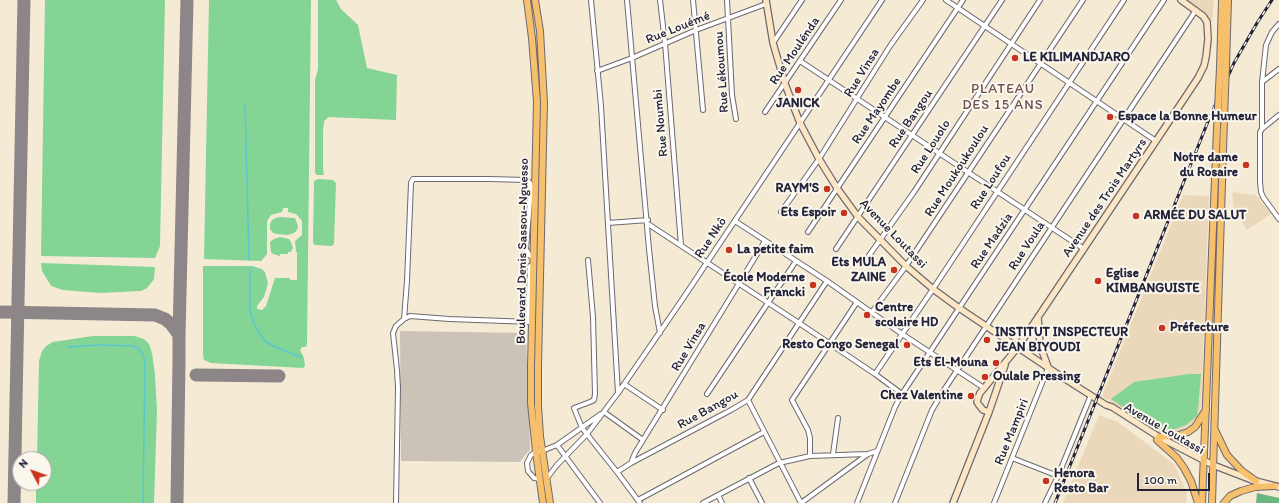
<!DOCTYPE html>
<meta charset="utf-8">
<style>
body{margin:0}
#map{position:relative;width:1279px;height:503px;overflow:hidden;background:#f5ebd5;font-family:Itim,sans-serif}
canvas{display:block}
.north{position:absolute;left:12px;top:451px;width:40px;height:40px;box-sizing:border-box;background:#fbf7ec;border:1px solid #a4a2a5;border-radius:50%;rotate:311deg;font-size:11px;font-weight:700;line-height:16px;text-align:center;color:#22223b}
.north::after{content:'';display:block;margin:auto;width:14px;height:18px;background:#c8321e;clip-path:polygon(50% 0,100% 100%,50% 72%,0 100%)}
.scale{position:absolute;left:1137px;top:473px;width:73px;height:18px;box-sizing:border-box;border:2px solid #22223b;border-top:0;padding-left:5px;font-size:12px;line-height:14px;white-space:nowrap;color:#22223b;-webkit-text-stroke:3px #fbf7ec;paint-order:stroke}
</style>
<div id="map">
<canvas width="1279" height="503"></canvas>
<div class="north">N</div>
<div class="scale">100 m</div>
</div>
<script>
const ctx = document.querySelector('canvas').getContext('2d');
ctx.lineJoin = 'round';
function fill(path, color) { ctx.fillStyle = color; ctx.fill(path, 'evenodd'); }
const shape = rows => new Path2D(rows.map(r => 'M' + r).join(''));
function trace(path, color, width, dash) { ctx.strokeStyle = color; ctx.lineWidth = width; ctx.lineCap = dash ? 'butt' : 'round'; ctx.setLineDash(dash || []); ctx.stroke(path); }
function write(font, color, halo, rows, align = 'center') {
  ctx.font = font + ' Itim,sans-serif'; ctx.lineWidth = 4; ctx.setLineDash([]); ctx.textBaseline = 'middle'; ctx.strokeStyle = halo; ctx.fillStyle = color; for (const [text, x, y, turn = 0] of rows) {
    ctx.save(); ctx.translate(x, y); ctx.rotate((+turn || 0) * Math.PI / 180); ctx.textAlign = isNaN(turn) ? turn : align; if (halo) ctx.strokeText(text, 0, 0); ctx.fillText(text, 0, 0); ctx.restore();
  }
}
fill(shape([
 [1185,0,1214,0,1212,23,1204,14],
 [1232,192,1256,195,1271,214,1247,230,1234,210],
 [1183,195,1209,196,1201,412,1191,425,1178,432,1157,433,1102,396],
 [1099,415,1118,422,1174,464,1187,493,1186,503,1063,503]
]), '#ebd8ba');
fill(shape([
 [400,331,526,333,530,450,526,454,520,462,401,461]
]), '#cbc3b8');
fill(shape([
 [45,0,165,0,160,246,155,258,41,256],
 [209,0,311,0,307,343,306,347,302,347,300,350,304,358,305,366,303,368,211,363,204,360,203,355,203,266,252,266,262,269,265,272,268,283,264,297,257,306,257,309,262,310,266,306,275,278,290,278,290,280,297,280,297,252,296,252,295,241,302,235,302,221,296,214,288,212,288,208,283,208,282,212,271,215,267,221,267,254,261,261,204,259],
 [318,0,336,0,341,9,358,25,367,68,397,75,396,120,329,117,324,121,323,131,323,168,324,175,317,175,315,173,315,80,318,69],
 [318,179,333,180,336,183,334,243,332,246,315,245,313,243,314,181],
 [278,217,295,218,298,226,297,230,294,233,288,235,277,234,273,233,270,229,270,224,272,220],
 [280,237,289,239,291,242,293,248,291,252,288,252,288,254,280,254,280,256,273,254,271,252,270,242,274,239],
 [41,263,155,267,154,279,147,288,141,291,100,293,63,290,51,286,42,271],
 [93,336,134,336,144,339,149,344,152,353,155,375,157,410,154,503,36,503,36,483,44,483,44,459,37,459,39,361,42,351,46,346,53,342],
 [1189,374,1201,374,1198,409,1197,416,1186,425,1172,430,1154,428,1111,399,1134,382]
]), '#83d495');
fill(shape([
 [1257,493,1279,498,1279,503,1256,503]
]), '#6ab67e');
trace(shape([
 [245,103,249,260],
 [250,268,250,310,253,321,259,333,265,341,275,347,301,357],
 [68,347,98,345,133,346,139,349,143,354,145,363,143,503]
]), '#5ac7d0', 1.5);
trace(shape([
 [0,312,155,315,165,319,171,324,179,335,179,359,177,503],
 [179,335,187,0],
 [196,375,279,376],
 [14,503,24,0]
]), '#8c8688', 13);
const street = shape([
 [591,0,601,106,618,393],
 [627,0,649,249,655,306,660,333],
 [660,0,665,43,681,245],
 [693,0,703,110],
 [727,0,732,95,736,119],
 [946,0,1156,141],
 [773,43,802,0],
 [800,61,1084,249],
 [597,71,632,58,696,30,766,4],
 [1262,82,1279,69],
 [765,112,841,0],
 [1279,115,1262,129,1260,132,1260,182,1261,192,1263,197,1279,219],
 [1262,129,1262,82,1266,45,1272,32,1279,24],
 [781,212,819,159,890,46,923,0],
 [735,221,827,281,902,334,984,388],
 [608,223,648,220],
 [648,224,799,323,875,374,902,394],
 [808,232,963,0],
 [836,249,1002,0],
 [588,260,593,317,595,394,594,400,590,402,574,408,582,428,617,472,640,503],
 [863,264,914,192,1040,0],
 [872,312,906,266,1083,0],
 [404,319,407,281,411,183,413,179,489,179,527,180,530,183,531,188,526,249,530,256,534,257],
 [528,322,530,266],
 [875,374,933,289,1124,0],
 [624,384,663,410],
 [707,394,796,261],
 [748,400,801,503],
 [604,412,643,440],
 [557,445,600,503],
 [833,454,838,418],
 [810,456,810,438,808,430,792,400,857,302],
 [1012,458,1058,476],
 [631,463,635,453,765,241],
 [617,472,631,463,731,410,748,400,827,281],
 [547,478,557,465,587,434,618,393,684,297,882,0],
 [749,478,762,503],
 [540,479,534,478,528,471,527,463,531,455,536,452,542,451,557,445,601,414],
 [718,495,722,503],
 [638,500,764,432],
 [396,503,398,388,397,370,393,333,396,326,404,319,410,316,449,319,532,322],
 [703,503,779,463,810,456,868,454,877,451],
 [801,503,868,454],
 [857,503,895,407,902,394,1164,0],
 [895,503,932,410,944,390,1196,10],
 [994,503,1048,368],
 [1045,503,1058,476,1091,395]
]);
const secondary = shape([
 [766,0,773,43,785,84,800,123,819,159,837,188,858,217,906,266,933,289,959,308,1062,377,1106,405,1112,407,1159,437,1213,465,1252,480,1279,487],
 [1038,317,1040,345,1048,367],
 [989,412,983,410,979,405,977,402,978,398,980,393,1018,347,1156,141,1198,78,1204,66,1206,57,1208,39,1207,22,1203,16,1181,0],
 [953,503,989,412,1005,365]
]);
const primary = shape([
 [527,0,532,38,537,102,531,366,531,403,536,452,543,503],
 [535,0,540,31,544,103,538,365,538,406,540,436,550,503],
 [1226,66,1228,0],
 [1220,68,1222,0],
 [1215,430,1227,455,1242,471,1256,481],
 [1159,437,1179,435,1188,432,1195,427,1206,410],
 [1157,440,1177,458,1184,468,1191,481,1198,503],
 [1202,503,1217,128],
 [1212,503,1224,119],
 [1224,503,1230,496,1241,491,1255,487,1275,486]
]);
trace(street, '#6c6871', 6);
trace(secondary, '#6c6871', 8);
trace(primary, '#6c6871', 8);
trace(street, '#fff', 4);
trace(secondary, '#fce6c4', 5.5);
trace(primary, '#f7c06c', 6);
const rail = shape([
 [1055,503,1209,119,1234,63,1257,23,1272,0]
]);
trace(rail, '#22223b', 3);
trace(rail, '#fbf7ec', 1.5, [4.5]);
const primaryBridge = shape([
 [1224,119,1226,66],
 [1217,128,1220,68]
]);
trace(primaryBridge, '#6c6871', 8, []);
trace(primaryBridge, '#f7c06c', 6);
for (const [x, y, r, color] of [
 [1015,58,4,"#c8321e"],
 [798,90,4,"#c8321e"],
 [1110,117,4,"#c8321e"],
 [1246,165,4,"#c8321e"],
 [827,189,4,"#c8321e"],
 [844,213,4,"#c8321e"],
 [1136,216,4,"#c8321e"],
 [729,250,4,"#c8321e"],
 [894,270,4,"#c8321e"],
 [1098,281,4,"#c8321e"],
 [813,285,4,"#c8321e"],
 [867,315,4,"#c8321e"],
 [1162,328,4,"#c8321e"],
 [987,340,4,"#c8321e"],
 [907,345,4,"#c8321e"],
 [996,363,4,"#c8321e"],
 [985,377,4,"#c8321e"],
 [971,396,4,"#c8321e"],
 [1046,481,4,"#c8321e"]
]) { const dot = new Path2D(); dot.arc(x, y, r, 0, 2 * Math.PI); ctx.fillStyle = color; ctx.fill(dot); trace(dot, '#fbf7ec', 1.5); }
write('13px', '#22223b', '#fbf7ec', [
 ["Rue Louémé",678,28,-22],
 ["Rue Moulénda",795,51,-56],
 ["Rue Lékoumou",722,72,-94],
 ["Rue Vinsa",862,73,-58],
 ["Rue Mayombe",877,111,-56],
 ["Rue Bangou",911,119,-56],
 ["Rue Noumbi",661,123,-95],
 ["Rue Louolo",931,147,-57],
 ["Rue Moukoukoulou",957,171,-57],
 ["Rue Loufou",991,182,-57],
 ["Avenue des Trois Martyrs",1105,198,-56],
 ["Avenue Loutassi",893,234,46],
 ["Rue Nkô",711,238,-56],
 ["Rue Madzia",992,241,-56],
 ["Rue Voula",1027,246,-57],
 ["Boulevard Denis Sassou-Nguesso",523,251,-89],
 ["Rue Vinsa",689,347,-59],
 ["Rue Bangou",708,410,-29],
 ["Avenue Loutassi",1164,429,30],
 ["Rue Mampiri",1012,432,-68]
]);
write('bold 13px', '#22223b', '#fbf7ec', [
 ["LE KILIMANDJARO",1023,58],
 ["JANICK",798,104,"center"],
 ["Espace la Bonne Humeur",1118,117],
 ["Notre dame",1238,158,"right"],
 ["du Rosaire",1238,173,"right"],
 ["RAYM'S",819,189,"right"],
 ["Ets Espoir",836,213,"right"],
 ["ARMÉE DU SALUT",1144,216],
 ["La petite faim",737,250],
 ["Ets MULA",886,263,"right"],
 ["ZAINE",886,278,"right"],
 ["Eglise",1106,274],
 ["KIMBANGUISTE",1106,289],
 ["École Moderne",805,278,"right"],
 ["Francki",805,293,"right"],
 ["Centre",875,308],
 ["scolaire HD",875,323],
 ["Préfecture",1170,328],
 ["INSTITUT INSPECTEUR",995,333],
 ["JEAN BIYOUDI",995,348],
 ["Resto Congo Senegal",899,345,"right"],
 ["Ets El-Mouna",988,363,"right"],
 ["Oulale Pressing",993,377],
 ["Chez Valentine",963,396,"right"],
 ["Henora",1054,474],
 ["Resto Bar",1054,489]
], 'left');
ctx.letterSpacing = '1px';
write('14px', '#6a4e51', '#fbf7ec', [
 ["PLATEAU",1003,89],
 ["DES 15 ANS",1003,105]
]);
ctx.letterSpacing = '0px';
</script>
